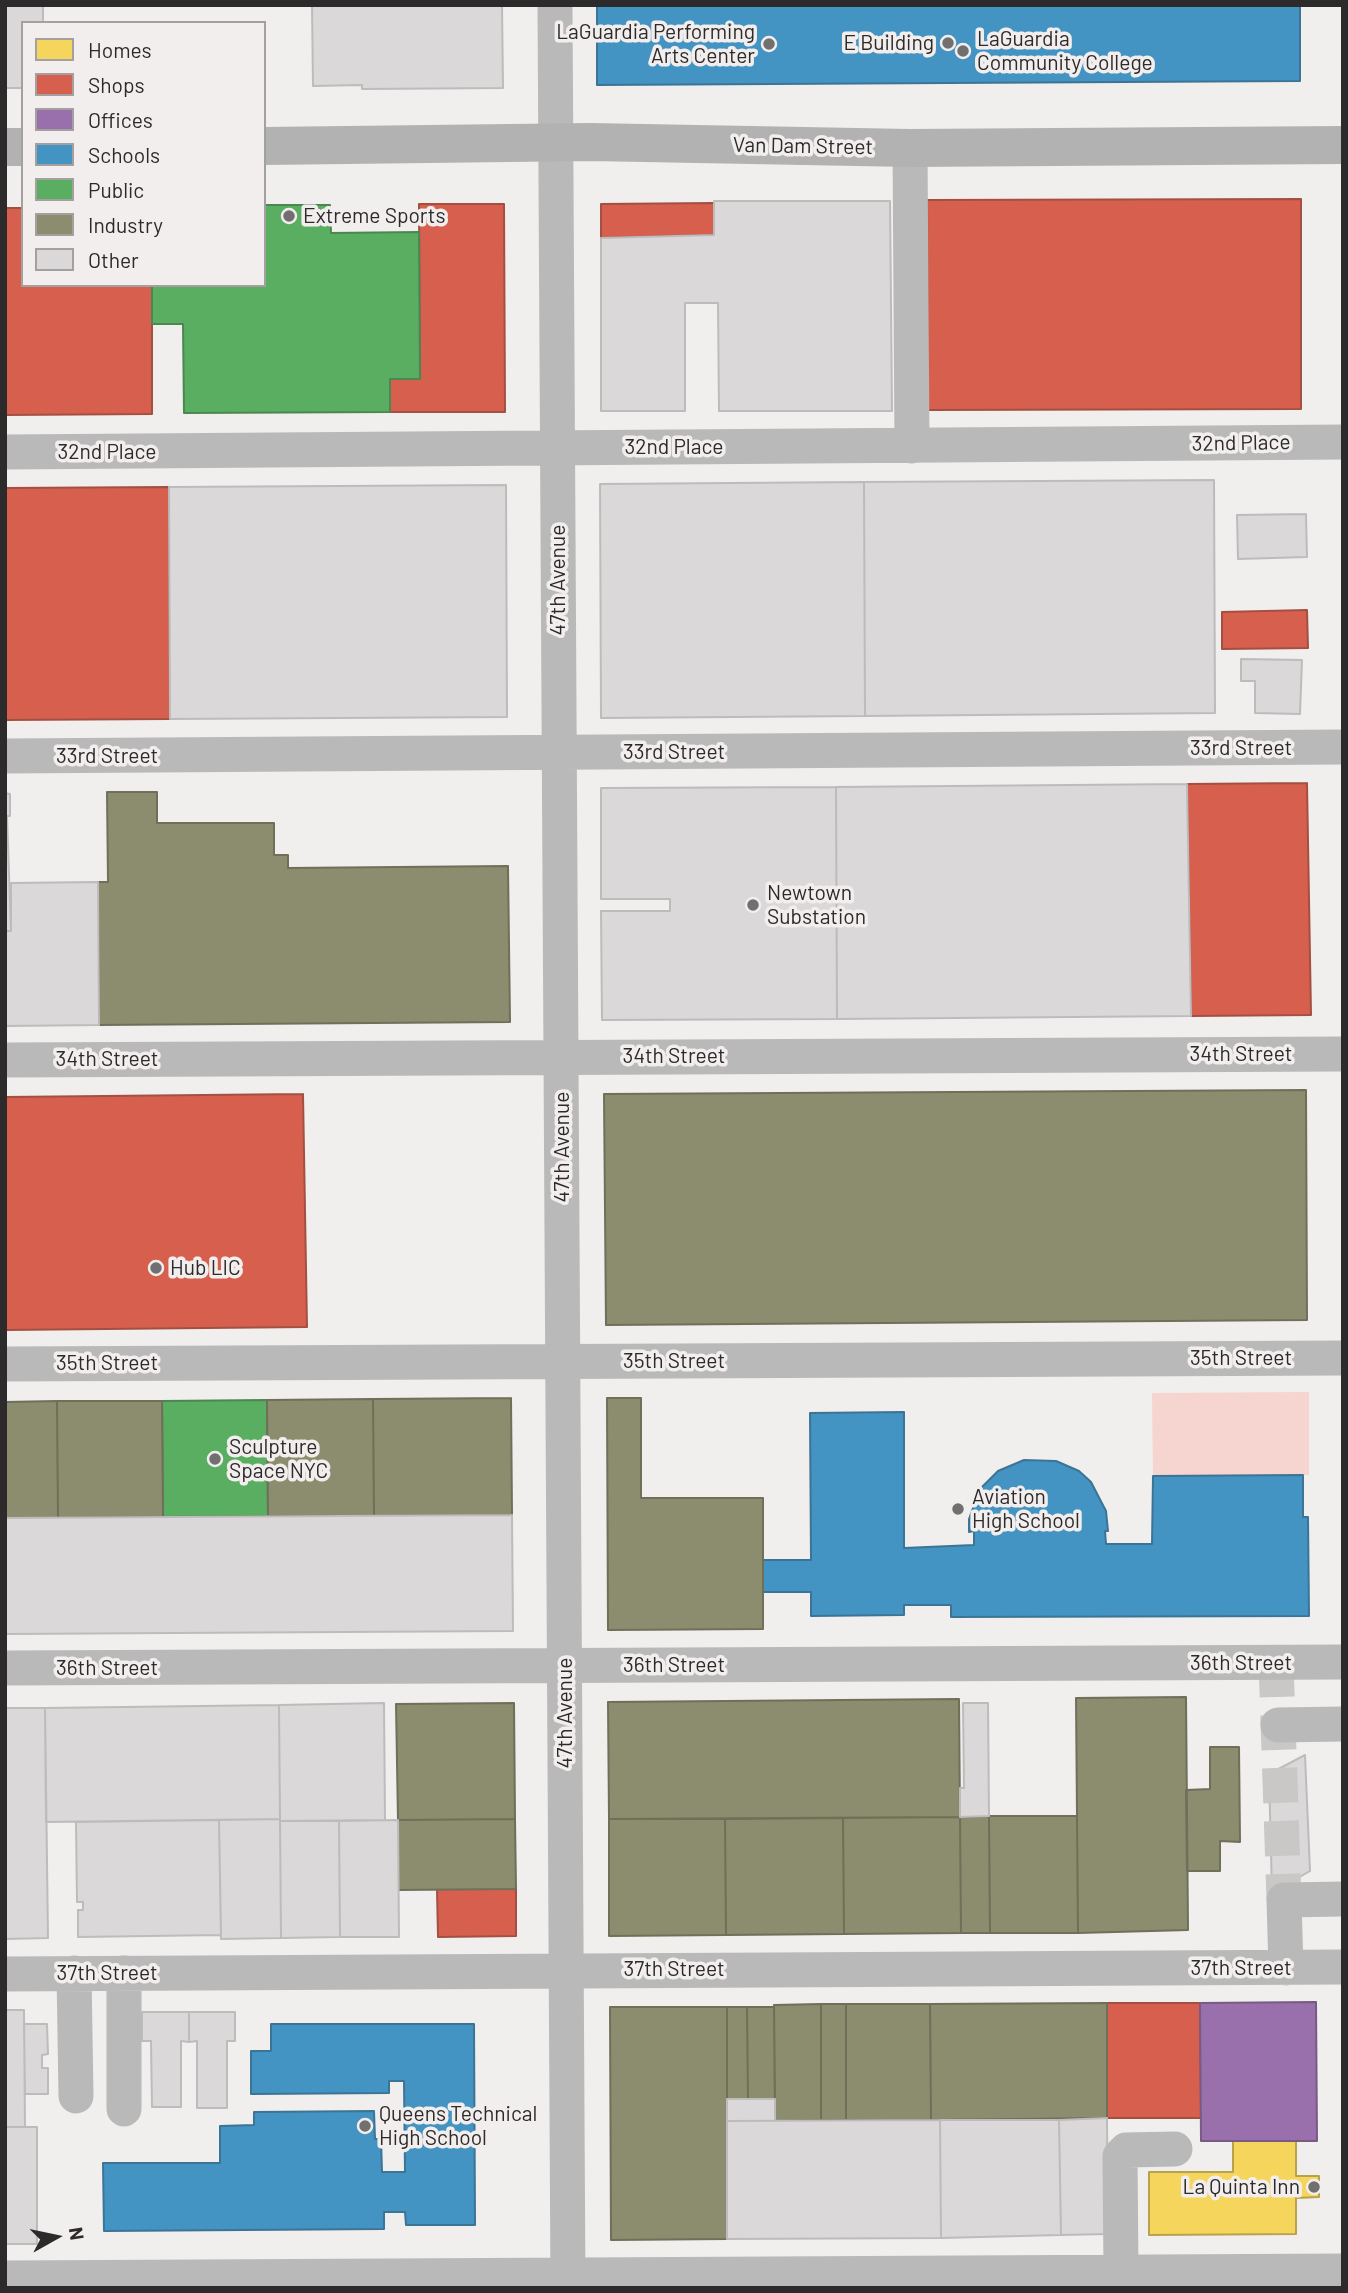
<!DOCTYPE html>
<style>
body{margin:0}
#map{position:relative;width:1348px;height:2293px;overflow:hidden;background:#f1efee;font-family:Barlow,sans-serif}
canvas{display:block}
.frame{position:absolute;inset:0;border:7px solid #2c2a2a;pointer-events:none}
.legend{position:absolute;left:21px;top:21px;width:245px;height:266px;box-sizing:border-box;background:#f2eeed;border:2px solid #a3a09f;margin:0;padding:9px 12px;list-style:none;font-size:21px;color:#2c2a2a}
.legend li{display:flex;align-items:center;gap:14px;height:35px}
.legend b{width:35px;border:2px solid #a3a09f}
.north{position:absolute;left:21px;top:2202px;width:70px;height:70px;-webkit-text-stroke:5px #f2eeed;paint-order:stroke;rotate:81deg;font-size:19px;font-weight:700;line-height:28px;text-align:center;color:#2c2a2a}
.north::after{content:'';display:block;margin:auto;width:24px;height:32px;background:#2c2a2a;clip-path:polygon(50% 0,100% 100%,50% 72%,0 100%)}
</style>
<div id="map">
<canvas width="1348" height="2293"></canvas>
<div class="frame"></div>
<ul class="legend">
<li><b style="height:19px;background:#f6d55c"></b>Homes</li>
<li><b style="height:19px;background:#d6604d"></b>Shops</li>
<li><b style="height:19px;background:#9970ab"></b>Offices</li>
<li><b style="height:19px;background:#4393c3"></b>Schools</li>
<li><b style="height:19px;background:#5aae61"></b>Public</li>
<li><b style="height:19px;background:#8c8c6e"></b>Industry</li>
<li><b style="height:19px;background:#dad8d8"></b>Other</li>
</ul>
<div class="north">N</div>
</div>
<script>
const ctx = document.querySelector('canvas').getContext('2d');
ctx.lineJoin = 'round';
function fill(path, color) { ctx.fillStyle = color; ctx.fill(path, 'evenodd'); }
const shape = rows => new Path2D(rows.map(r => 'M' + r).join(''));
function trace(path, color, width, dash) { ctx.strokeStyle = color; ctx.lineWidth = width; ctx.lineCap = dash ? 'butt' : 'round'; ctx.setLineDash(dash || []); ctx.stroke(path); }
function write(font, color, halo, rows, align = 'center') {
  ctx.font = font + ' Barlow,sans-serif'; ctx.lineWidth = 7; ctx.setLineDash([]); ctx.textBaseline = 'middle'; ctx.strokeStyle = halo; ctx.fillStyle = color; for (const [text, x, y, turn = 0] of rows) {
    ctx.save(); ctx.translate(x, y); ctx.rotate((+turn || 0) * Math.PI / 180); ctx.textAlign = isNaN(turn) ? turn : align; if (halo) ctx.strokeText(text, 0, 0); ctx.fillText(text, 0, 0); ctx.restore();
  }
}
fill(shape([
 [1309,1392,1309,1475,1153,1476,1152,1393]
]), '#f6d4cf');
const homes = shape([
 [1233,2141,1296,2141,1296,2176,1319,2176,1319,2197,1296,2198,1296,2234,1149,2235,1149,2172,1233,2172,1233,2141]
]);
fill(homes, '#f6d55c');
trace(homes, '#b9a24d', 2);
const shops = shape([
 [1301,199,1301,409,928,410,927,200,1301,199],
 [714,203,714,235,601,238,601,204,714,203],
 [419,204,504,204,505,412,390,412,390,379,420,379,419,204],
 [5,208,23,208,23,285,152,285,152,414,5,415,5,208],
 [169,487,170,719,5,720,5,488,169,487],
 [1307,610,1308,648,1222,649,1222,612,1307,610],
 [1307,783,1311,1015,1191,1016,1187,784,1307,783],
 [303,1094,307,1327,5,1330,5,1097,303,1094],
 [437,1889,516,1889,516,1936,438,1937,437,1889],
 [1107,2003,1200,2003,1201,2118,1107,2118,1107,2003]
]);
fill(shops, '#d6604d');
trace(shops, '#a35042', 2);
const offices = shape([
 [1316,2002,1317,2141,1201,2141,1200,2003,1316,2002]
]);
fill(offices, '#9970ab');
trace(offices, '#785b84', 2);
const schools = shape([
 [597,5,1300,5,1300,81,597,85,597,5],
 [904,1412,904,1548,974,1545,974,1531,969,1532,969,1519,980,1489,998,1471,1024,1460,1056,1461,1079,1471,1091,1482,1106,1511,1108,1531,1105,1531,1106,1544,1152,1544,1153,1476,1303,1475,1303,1517,1308,1517,1309,1616,951,1617,951,1605,904,1605,904,1615,811,1616,811,1592,763,1592,763,1560,811,1560,810,1413,904,1412],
 [271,2024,474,2024,475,2225,406,2225,405,2212,384,2212,384,2229,104,2231,103,2163,220,2163,220,2126,254,2125,254,2112,374,2111,375,2139,381,2139,382,2172,405,2172,404,2081,389,2081,389,2093,251,2094,251,2051,271,2051,271,2024]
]);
fill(schools, '#4393c3');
trace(schools, '#3c7495', 2);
const public = shape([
 [264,205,330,205,331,233,419,232,420,379,390,379,390,412,184,413,183,324,152,324,152,285,264,285,264,205],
 [267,1400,268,1516,163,1517,162,1401,267,1400]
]);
fill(public, '#5aae61');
trace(public, '#4c8650', 2);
const industry = shape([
 [107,792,157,792,157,823,274,823,274,855,288,855,288,868,508,866,510,1022,99,1025,98,882,108,882,107,792],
 [1306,1090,1307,1320,606,1325,604,1094,1306,1090],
 [511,1398,512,1515,374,1516,373,1399,511,1398],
 [607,1398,641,1398,641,1498,763,1498,763,1629,608,1630,607,1398],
 [373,1399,374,1516,268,1516,267,1400,373,1399],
 [57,1401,162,1401,163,1517,58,1518,57,1401],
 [57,1401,58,1518,5,1518,5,1402,57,1401],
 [1186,1697,1188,1930,1078,1933,1076,1698,1186,1697],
 [959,1699,960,1817,609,1819,608,1702,959,1699],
 [514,1703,515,1819,398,1820,396,1704,514,1703],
 [1210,1747,1239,1747,1240,1842,1220,1841,1220,1871,1187,1871,1186,1790,1210,1789,1210,1747],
 [989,1816,1077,1816,1078,1933,990,1933,989,1816],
 [989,1816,990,1933,961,1933,960,1817,989,1816],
 [960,1817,961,1933,844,1934,843,1818,960,1817],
 [843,1818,844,1934,726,1935,725,1819,843,1818],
 [515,1819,516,1889,398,1890,398,1820,515,1819],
 [609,1819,725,1819,726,1935,609,1936,609,1819],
 [1107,2003,1107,2118,931,2120,930,2004,1107,2003],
 [821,2004,846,2004,846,2120,821,2120,821,2004],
 [821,2004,821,2120,775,2121,774,2005,821,2004],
 [846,2004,930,2004,931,2120,846,2120,846,2004],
 [610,2007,727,2007,727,2239,611,2240,610,2007],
 [727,2007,747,2007,748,2099,727,2099,727,2007],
 [747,2007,774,2007,775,2099,748,2099,747,2007]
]);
fill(industry, '#8c8c6e');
trace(industry, '#6f6f5a', 2);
const building = shape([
 [5,5,43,5,43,23,23,23,23,88,5,88,5,5],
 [312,5,502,5,503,88,362,89,362,85,313,86,312,5],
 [714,201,890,201,892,411,719,411,718,303,685,303,685,411,601,411,601,238,714,235,714,201],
 [1214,480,1215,713,865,716,864,482,1214,480],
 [864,482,865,716,601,718,600,484,864,482],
 [506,485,507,717,170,719,169,487,506,485],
 [1306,514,1307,557,1238,559,1237,515,1306,514],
 [1241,659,1302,660,1300,714,1255,713,1255,681,1241,681,1241,659],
 [1187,784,1191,1016,837,1019,836,787,1187,784],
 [836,787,837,1019,602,1020,601,911,670,911,670,899,601,899,601,788,836,787],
 [5,793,10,794,10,816,7,816,11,931,5,931,5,793],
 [98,882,99,1025,5,1026,5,931,11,931,11,883,98,882],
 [512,1515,513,1631,5,1634,5,1518,512,1515],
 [384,1703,385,1820,280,1821,279,1705,384,1703],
 [963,1703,988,1703,989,1816,960,1817,960,1788,964,1788,963,1703],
 [279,1705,280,1819,46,1822,45,1708,279,1705],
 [5,1708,45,1708,48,1938,5,1939,5,1708],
 [1305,1755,1310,1871,1272,1893,1269,1774,1305,1755],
 [280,1819,281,1938,221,1939,219,1820,280,1819],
 [219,1820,221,1935,78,1937,78,1910,83,1910,83,1902,77,1902,76,1822,219,1820],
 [398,1820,399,1937,340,1937,339,1821,398,1820],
 [280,1821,339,1821,340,1937,281,1938,280,1821],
 [5,2010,24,2010,25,2127,5,2127,5,2010],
 [142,2012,189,2012,189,2042,181,2041,181,2107,152,2107,151,2041,142,2041,142,2012],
 [189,2012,235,2012,235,2041,227,2041,227,2108,197,2108,197,2041,189,2042,189,2012],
 [24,2024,47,2024,48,2054,42,2055,42,2068,48,2068,48,2094,25,2094,24,2024],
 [727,2099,775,2099,775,2121,727,2121,727,2099],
 [1107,2118,1108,2234,1061,2235,1059,2120,1107,2118],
 [940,2120,1059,2120,1061,2235,941,2238,940,2120],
 [940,2120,941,2238,727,2239,727,2121,940,2120],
 [5,2127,37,2127,37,2244,5,2244,5,2127]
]);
fill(building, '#dad8d8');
trace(building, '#bdbbbb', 2);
trace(shape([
 [1276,1662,1284,1900]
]), '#cac8c7', 35, [35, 18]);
trace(shape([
 [555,5,568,2288],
 [910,148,912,446],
 [5,452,1343,442],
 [5,756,1343,747],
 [5,1060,1343,1054],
 [5,1364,1343,1358],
 [5,1668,1343,1662],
 [1278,1725,1343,1724],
 [1286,1968,1284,1900,1343,1899],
 [74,1973,76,2096],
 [124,1973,124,2109],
 [5,1974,1343,1967],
 [1121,2272,1120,2156,1126,2150,1175,2149],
 [5,2278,1343,2271]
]), '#bab9b9', 35);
trace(shape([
 [264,146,591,142,910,148,1343,145],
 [5,147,23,147]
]), '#b3b2b2', 38);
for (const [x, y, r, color] of [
 [948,43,7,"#716f6f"],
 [769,44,7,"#716f6f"],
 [963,51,7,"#716f6f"],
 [289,216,7,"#716f6f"],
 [753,905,7,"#716f6f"],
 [156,1268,7,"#716f6f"],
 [215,1459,7,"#716f6f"],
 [958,1509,7,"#716f6f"],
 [365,2126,7,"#716f6f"],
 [1314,2187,7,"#716f6f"]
]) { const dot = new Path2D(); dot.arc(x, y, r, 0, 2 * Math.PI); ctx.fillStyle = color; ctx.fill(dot); trace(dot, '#f2eeed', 2.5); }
write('21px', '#2c2a2a', '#f2eeed', [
 ["LaGuardia Performing",755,32,"right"],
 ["Arts Center",755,56,"right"],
 ["LaGuardia",977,39],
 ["Community College",977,63],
 ["E Building",934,43,"right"],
 ["Extreme Sports",303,216],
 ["Newtown",767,893],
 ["Substation",767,917],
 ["Hub LIC",170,1268],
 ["Sculpture",229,1447],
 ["Space NYC",229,1471],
 ["Aviation",972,1497],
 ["High School",972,1521],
 ["Queens Technical",379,2114],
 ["High School",379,2138],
 ["La Quinta Inn",1300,2187,"right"]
], 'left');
write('21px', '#2c2a2a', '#f2eeed', [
 ["Van Dam Street",803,146,1],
 ["32nd Place",1241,443,-1],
 ["32nd Place",674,447],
 ["32nd Place",107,452],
 ["47th Avenue",558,580,-90],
 ["33rd Street",1241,748],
 ["33rd Street",674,752],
 ["33rd Street",107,756],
 ["34th Street",1241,1054],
 ["34th Street",674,1056],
 ["34th Street",107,1059],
 ["47th Avenue",562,1147,-90],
 ["35th Street",1241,1358],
 ["35th Street",674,1361],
 ["35th Street",107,1363],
 ["36th Street",1241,1663],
 ["36th Street",674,1665],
 ["36th Street",107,1668],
 ["47th Avenue",565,1713,-90],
 ["37th Street",1241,1968],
 ["37th Street",674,1969],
 ["37th Street",107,1973]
]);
</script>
